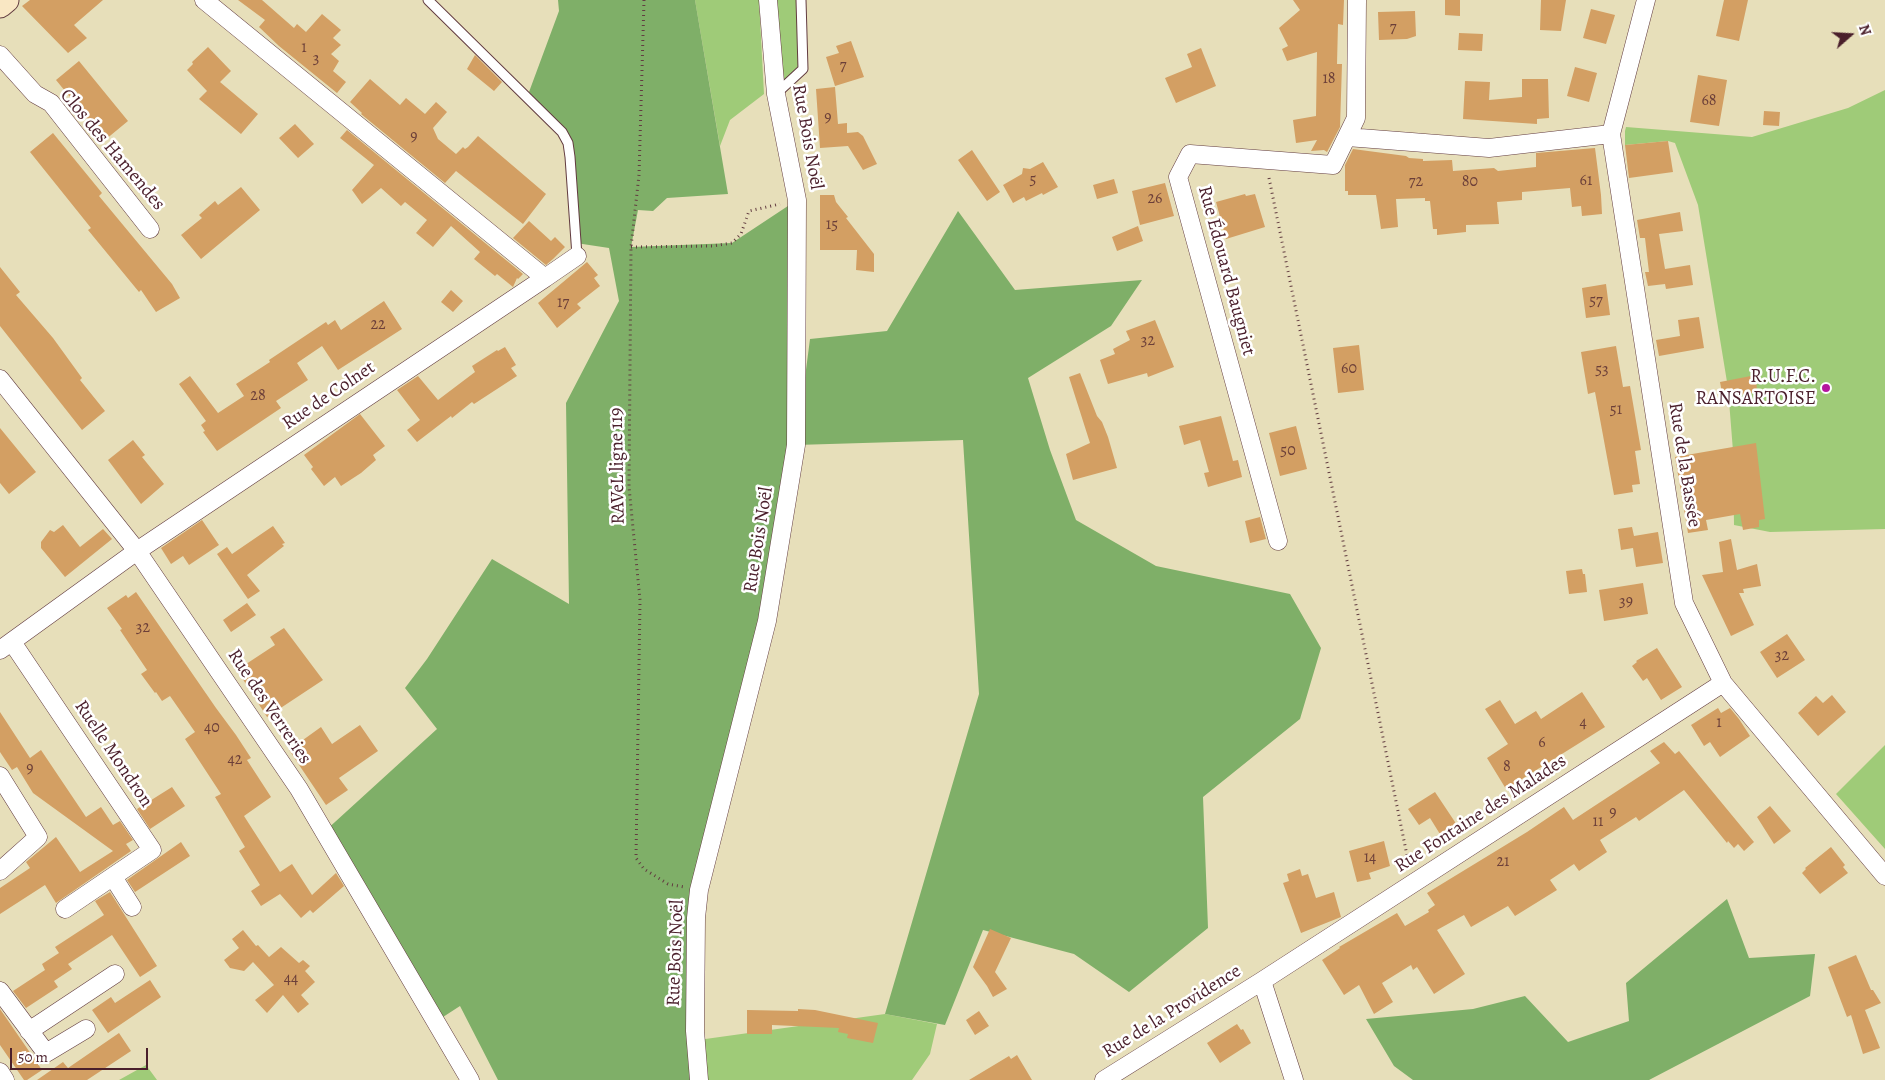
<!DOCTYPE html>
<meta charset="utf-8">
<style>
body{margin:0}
#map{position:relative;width:1885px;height:1080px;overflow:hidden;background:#e7dfba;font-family:Alegreya,serif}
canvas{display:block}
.north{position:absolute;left:1825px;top:10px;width:50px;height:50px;-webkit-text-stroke:4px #fff;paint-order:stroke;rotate:71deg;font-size:14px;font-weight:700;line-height:20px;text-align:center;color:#4a1f2b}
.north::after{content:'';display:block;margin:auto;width:18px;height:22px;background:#4a1f2b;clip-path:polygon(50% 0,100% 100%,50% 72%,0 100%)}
.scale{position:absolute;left:10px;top:1048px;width:138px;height:22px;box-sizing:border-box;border:2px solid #4a1f2b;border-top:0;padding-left:6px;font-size:15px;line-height:18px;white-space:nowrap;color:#4a1f2b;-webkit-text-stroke:4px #fff;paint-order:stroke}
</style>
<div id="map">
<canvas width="1885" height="1080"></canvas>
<div class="north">N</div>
<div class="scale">50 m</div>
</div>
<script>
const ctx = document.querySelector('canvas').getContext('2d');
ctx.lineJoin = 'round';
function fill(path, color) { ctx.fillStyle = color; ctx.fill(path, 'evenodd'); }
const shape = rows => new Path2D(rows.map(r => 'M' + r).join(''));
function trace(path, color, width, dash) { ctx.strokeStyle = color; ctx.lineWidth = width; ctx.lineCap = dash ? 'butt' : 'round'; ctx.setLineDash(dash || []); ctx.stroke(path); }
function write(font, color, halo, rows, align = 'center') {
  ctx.font = font + ' Alegreya,serif'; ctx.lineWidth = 5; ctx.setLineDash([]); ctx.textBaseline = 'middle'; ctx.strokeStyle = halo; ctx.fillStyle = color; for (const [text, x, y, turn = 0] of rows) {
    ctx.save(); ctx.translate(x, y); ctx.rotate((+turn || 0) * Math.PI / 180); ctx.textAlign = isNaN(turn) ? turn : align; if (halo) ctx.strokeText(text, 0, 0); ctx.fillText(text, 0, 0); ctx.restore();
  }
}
fill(shape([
 [695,0,759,0,764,94,730,120,720,146],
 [770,0,801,0,803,69,776,94],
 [1885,90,1885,529,1770,532,1734,525,1733,451,1728,388,1698,205,1675,143,1668,141,1625,145,1625,131,1626,127,1752,137,1848,108],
 [1885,745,1885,849,1836,794],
 [885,1014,937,1024,930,1054,912,1080,697,1080,691,1041],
 [146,1065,157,1080,119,1080]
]), '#9fcb78');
fill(shape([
 [558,0,695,0,728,194,667,198,653,211,638,210,631,247,732,243,797,200,797,439,810,339,887,331,958,211,1015,290,1142,280,1111,326,1028,378,1050,450,1076,520,1156,566,1290,594,1321,648,1300,719,1203,797,1208,928,1129,992,1074,954,983,930,945,1025,885,1014,979,694,963,440,796,445,764,631,699,890,699,1080,498,1080,460,1006,443,1017,324,832,437,729,405,688,427,659,492,559,569,604,566,403,619,301,609,248,576,243,573,198,562,132,529,92,559,11],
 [1727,899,1749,958,1815,954,1810,996,1649,1080,1413,1080,1394,1066,1366,1019,1473,1009,1525,996,1568,1042,1629,1021,1626,983]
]), '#7faf68');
fill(shape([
 [30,0,103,0,74,25,87,38,68,53,22,6],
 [238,0,262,0,294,28,297,24,306,32,322,14,341,30,333,38,341,45,331,54,339,61,333,71,346,82,337,93,279,46,259,27,265,20],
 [1293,0,1344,0,1343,25,1338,24,1337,64,1342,64,1340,127,1327,152,1324,150,1311,151,1317,140,1296,143,1293,120,1316,116,1317,52,1287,61,1282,49,1288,46,1279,28,1300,10],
 [1445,0,1460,0,1460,16,1445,15],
 [1541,0,1566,0,1561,31,1540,30],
 [1724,0,1748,0,1739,41,1716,36],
 [1591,9,1615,15,1606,44,1583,38],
 [1415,11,1416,36,1407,39,1379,40,1378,12],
 [1459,33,1483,34,1482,51,1458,50],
 [851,41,864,77,835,86,826,57,839,53,836,46],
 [208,47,231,71,220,82,258,114,241,134,199,99,207,91,187,70,193,64,192,62],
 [1201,48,1216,86,1176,103,1165,78,1192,67,1187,54],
 [475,55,502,82,494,91,467,69],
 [79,61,128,121,105,140,56,80],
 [1575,67,1597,73,1589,102,1567,96],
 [1698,75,1727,80,1719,126,1690,122],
 [370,79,400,105,406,98,425,114,436,102,447,112,433,128,438,139,456,154,463,147,465,149,468,147,478,136,546,194,523,224,456,171,445,183,361,114,362,113,350,102],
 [1522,79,1548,79,1549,118,1537,119,1537,124,1463,119,1465,81,1490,82,1489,100,1522,97],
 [835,87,838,124,847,123,847,133,858,132,863,136,877,164,863,170,848,146,820,148,816,89],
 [1764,111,1780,112,1779,126,1763,125],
 [295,124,314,144,298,158,279,138],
 [347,130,523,274,518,279,517,278,513,287,497,274,495,276,474,259,480,252,451,226,433,247,416,233,427,220,405,202,401,206,381,188,362,204,352,190,374,165,340,138],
 [53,133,102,193,99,196,172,284,180,298,156,312,141,290,139,292,88,230,91,228,30,152],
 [1668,141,1673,172,1629,178,1625,145],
 [1595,148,1601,195,1602,214,1582,216,1581,206,1572,207,1570,188,1522,192,1522,200,1497,202,1499,224,1466,225,1466,232,1437,235,1437,229,1433,229,1430,201,1425,201,1425,198,1396,199,1398,227,1381,229,1376,195,1348,195,1348,191,1345,191,1345,165,1353,149,1406,156,1409,158,1423,159,1423,161,1452,160,1453,171,1494,168,1498,171,1536,167,1536,153],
 [972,150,1000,192,987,201,958,160],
 [1043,162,1058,187,1043,195,1042,193,1026,201,1024,197,1013,203,1003,185,1022,174,1023,168,1030,169],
 [1114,179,1118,193,1097,199,1093,185],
 [1165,183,1174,216,1140,225,1132,191],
 [241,187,260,210,201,259,181,235,202,218,199,215,215,201,218,205],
 [1245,194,1246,196,1255,194,1265,227,1226,239,1216,202],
 [820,195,834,195,836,202,848,217,846,218,874,254,874,272,856,270,857,250,820,250],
 [1680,212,1683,231,1659,234,1665,269,1690,265,1693,285,1666,289,1665,284,1648,286,1645,272,1649,272,1645,238,1640,238,1637,220],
 [529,221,551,241,555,237,565,247,553,259,546,265,513,238],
 [1138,226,1143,241,1117,251,1112,237],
 [587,262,598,275,594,278,600,286,577,304,581,308,557,328,538,303],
 [0,267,20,292,16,295,53,338,82,378,80,380,105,411,82,430,0,326],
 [1606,284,1610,315,1586,318,1582,288],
 [451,290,463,301,453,312,441,302],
 [384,301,402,329,338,370,322,346,297,363,308,380,276,401,281,408,217,451,203,432,205,431,201,425,206,421,179,384,190,376,218,413,244,396,236,384,270,362,269,360,326,322,328,325,335,320,341,330],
 [1699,317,1704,348,1659,356,1656,340,1680,336,1678,320],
 [1155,320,1174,367,1148,377,1147,373,1108,384,1100,360,1115,354,1113,349,1130,340,1126,331],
 [1359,345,1364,390,1338,393,1333,348],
 [1616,346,1623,387,1630,386,1641,450,1635,451,1640,484,1632,485,1633,492,1614,495,1595,392,1588,394,1581,352],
 [505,347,516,365,511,368,517,376,474,404,472,402,452,418,451,416,417,442,407,430,420,420,397,390,418,376,438,400,475,372,472,366,497,350,498,351],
 [1080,373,1097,416,1102,422,1108,437,1117,468,1073,480,1066,454,1090,443,1069,377],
 [1756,375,1757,392,1723,398,1720,382],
 [360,414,385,446,373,455,376,460,361,473,341,486,335,477,324,486,311,469,313,467,304,455],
 [1221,416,1233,461,1238,460,1242,477,1208,487,1204,473,1209,472,1200,440,1184,445,1179,426],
 [1296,426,1307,469,1280,476,1269,433],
 [0,428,36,472,9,494,0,483],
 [133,440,145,455,142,457,164,484,141,504,108,460],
 [1756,443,1765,519,1759,520,1759,527,1743,530,1740,514,1706,520,1708,530,1688,533,1675,457],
 [1260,517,1266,539,1250,543,1245,521],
 [202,520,219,545,189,565,183,556,171,564,161,548],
 [63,525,80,547,103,529,112,539,65,577,41,548,41,542,50,530,54,532],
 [273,526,285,543,282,544,284,546,247,575,260,591,248,599,217,554,227,547,232,554],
 [1632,527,1634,536,1658,532,1663,563,1636,567,1633,548,1621,550,1618,529],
 [1731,539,1737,570,1757,564,1761,586,1743,589,1744,593,1739,593,1754,625,1731,636,1702,575,1723,572,1719,542],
 [1582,569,1583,574,1585,574,1587,592,1569,594,1566,571],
 [1643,583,1648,614,1604,621,1599,590],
 [136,592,216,708,236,735,251,758,247,760,271,797,244,816,280,872,292,864,312,895,336,873,344,886,313,913,310,910,301,918,280,894,261,906,251,891,260,885,239,851,245,847,215,797,221,794,185,739,195,732,170,696,162,701,156,692,155,693,141,674,147,670,120,630,122,629,107,608,126,595,128,598],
 [247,603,256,615,231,632,223,620],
 [284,628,323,680,267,717,237,670,275,645,270,637],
 [1787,634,1805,660,1777,678,1760,652],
 [1657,648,1682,687,1661,700,1647,678,1643,681,1632,666,1637,662,1636,661],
 [1582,692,1605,727,1506,789,1487,758,1508,744,1485,709,1500,700,1515,724,1536,711,1541,719],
 [1832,695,1846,712,1818,736,1798,713,1816,696,1823,703],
 [1718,708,1721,713,1730,708,1739,719,1750,736,1720,757,1710,742,1704,746,1691,725],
 [0,712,30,758,41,750,86,817,101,807,113,825,120,821,133,840,126,844,131,851,56,903,45,885,0,914,0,888,30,868,26,862,56,837,80,872,113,851,33,793,17,767,12,770,0,752],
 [360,725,378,751,339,778,348,790,326,805,289,750,321,727,332,744],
 [1664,742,1675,754,1679,751,1754,842,1744,851,1738,844,1734,848,1728,841,1727,843,1684,790,1639,821,1636,817,1600,840,1607,852,1579,871,1574,864,1550,880,1557,890,1515,916,1508,906,1471,927,1464,915,1437,930,1465,974,1434,994,1417,967,1413,970,1411,965,1382,983,1393,1002,1374,1014,1359,985,1344,995,1322,960,1340,948,1339,947,1397,913,1405,926,1429,912,1428,910,1435,905,1427,893,1527,832,1564,807,1573,820,1660,763,1650,751],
 [172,787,185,806,150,829,137,809],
 [1435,792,1459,828,1443,839,1430,818,1419,825,1408,809],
 [1770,806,1791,831,1774,844,1757,817],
 [1384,841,1390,866,1369,873,1371,879,1357,882,1349,851],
 [181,842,190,856,135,892,127,880],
 [1831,847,1845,865,1843,867,1848,873,1820,894,1802,873,1806,869,1805,868],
 [1300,869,1302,876,1308,874,1316,898,1334,892,1341,917,1301,933,1283,883,1289,881,1287,874],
 [110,892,157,966,140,977,112,935,68,964,72,969,54,981,58,987,26,1008,13,991,45,970,42,964,59,953,55,947,104,915,95,901],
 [990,929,1011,938,995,972,1007,989,993,997,987,986,973,967],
 [243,930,256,946,258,945,269,957,281,947,299,963,303,960,310,966,305,971,315,982,301,995,309,1004,298,1013,283,995,267,1013,255,1000,274,985,253,962,244,971,230,968,224,960,239,948,232,939],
 [1856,955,1871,990,1873,990,1881,1003,1865,1010,1880,1048,1863,1054,1851,1015,1847,1017,1828,967],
 [150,980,161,997,108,1033,92,1010,111,997,115,1003],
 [0,1009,42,1070,27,1080,24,1080,0,1045],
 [798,1009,815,1010,878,1023,873,1043,847,1038,848,1034,838,1032,839,1028,772,1025,772,1034,747,1034,747,1010,798,1011],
 [979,1011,989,1026,975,1035,966,1020],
 [1237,1024,1241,1030,1243,1029,1251,1043,1220,1063,1207,1043],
 [119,1033,131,1051,87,1080,37,1080,63,1062,68,1068],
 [1017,1055,1032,1080,969,1080,1009,1056,1011,1059]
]), '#d39f63');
const service = shape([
 [428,0,562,132,568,143,570,157,577,256],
 [776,94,803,69,801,0]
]);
const minor = shape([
 [1646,0,1611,134,1684,603,1723,683,1885,876],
 [0,55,35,94,51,103,150,229],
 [1347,137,1489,148,1611,134],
 [545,278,577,256],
 [0,379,137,551,299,789,470,1080],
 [1278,541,1178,177,1190,154,1333,165,1356,118,1357,0],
 [12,642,152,850,65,909],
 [0,650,137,551,545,278,204,0],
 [0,776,38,837,0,871],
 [113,877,132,907],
 [1262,981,1294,1080],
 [0,991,46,1053,86,1029],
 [29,1031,115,974],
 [0,1072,5,1080],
 [699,1080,695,1031,696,918,699,890,767,621,796,445,797,200,776,94,768,0],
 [1104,1080,1262,981,1723,683]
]);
const secondary = shape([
 [0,5,6,0]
]);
trace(service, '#623c40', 11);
trace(minor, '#623c40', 19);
trace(secondary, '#623c40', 27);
trace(shape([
 [644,0,639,175,631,247,629,487,640,600,636,858,644,869,668,884,684,887],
 [1269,178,1409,865],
 [631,247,712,246,732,243,741,234,749,211,780,204]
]), '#623c40', 3, [1, 4]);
trace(service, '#fff', 9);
trace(minor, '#fff', 18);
trace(secondary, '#f9e7c3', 25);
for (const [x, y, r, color] of [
 [1826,388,5,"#b5179e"]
]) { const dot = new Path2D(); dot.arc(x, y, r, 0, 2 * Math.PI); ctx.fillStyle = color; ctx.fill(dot); trace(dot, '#fff', 2); }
write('16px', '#6c3f39', null, [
 ["7",1393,28],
 ["1",304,48],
 ["3",316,59],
 ["7",843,66],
 ["18",1329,79],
 ["68",1709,101],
 ["9",828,118],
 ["9",414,137],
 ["5",1033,180],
 ["61",1586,181],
 ["72",1416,182],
 ["80",1470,182],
 ["26",1155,199],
 ["15",832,225],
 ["57",1596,301],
 ["17",563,303],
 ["22",378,325],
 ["32",1148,341],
 ["60",1349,369],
 ["53",1602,370],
 ["28",258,396],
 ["51",1616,410],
 ["50",1288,451],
 ["39",1626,602],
 ["32",143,628],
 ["32",1782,656],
 ["4",1583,723],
 ["1",1719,723],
 ["40",212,728],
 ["6",1542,743],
 ["42",235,760],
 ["8",1507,767],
 ["9",30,769],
 ["9",1613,813],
 ["11",1598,822],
 ["14",1370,858],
 ["21",1503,862],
 ["44",291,979]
]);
write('19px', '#4a1f2b', '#fff', [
 ["Rue Bois Noël",807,137,80],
 ["Clos des Hamendes",112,150,50],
 ["Rue Édouard Baugniet",1226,271,75],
 ["Rue de Colnet",329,396,-34],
 ["Rue de la Bassée",1684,465,81],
 ["RAVeL ligne 119",618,466,-91],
 ["Rue Bois Noël",759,540,-81],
 ["Rue des Verreries",269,707,56],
 ["Ruelle Mondron",113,754,56],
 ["Rue Fontaine des Malades",1481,814,-33],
 ["Rue Bois Noël",676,953,-88],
 ["Rue de la Providence",1172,1012,-32]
]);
write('19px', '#4a1f2b', '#fff', [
 ["R.U.F.C.",1816,377],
 ["RANSARTOISE",1816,399]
], 'right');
</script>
